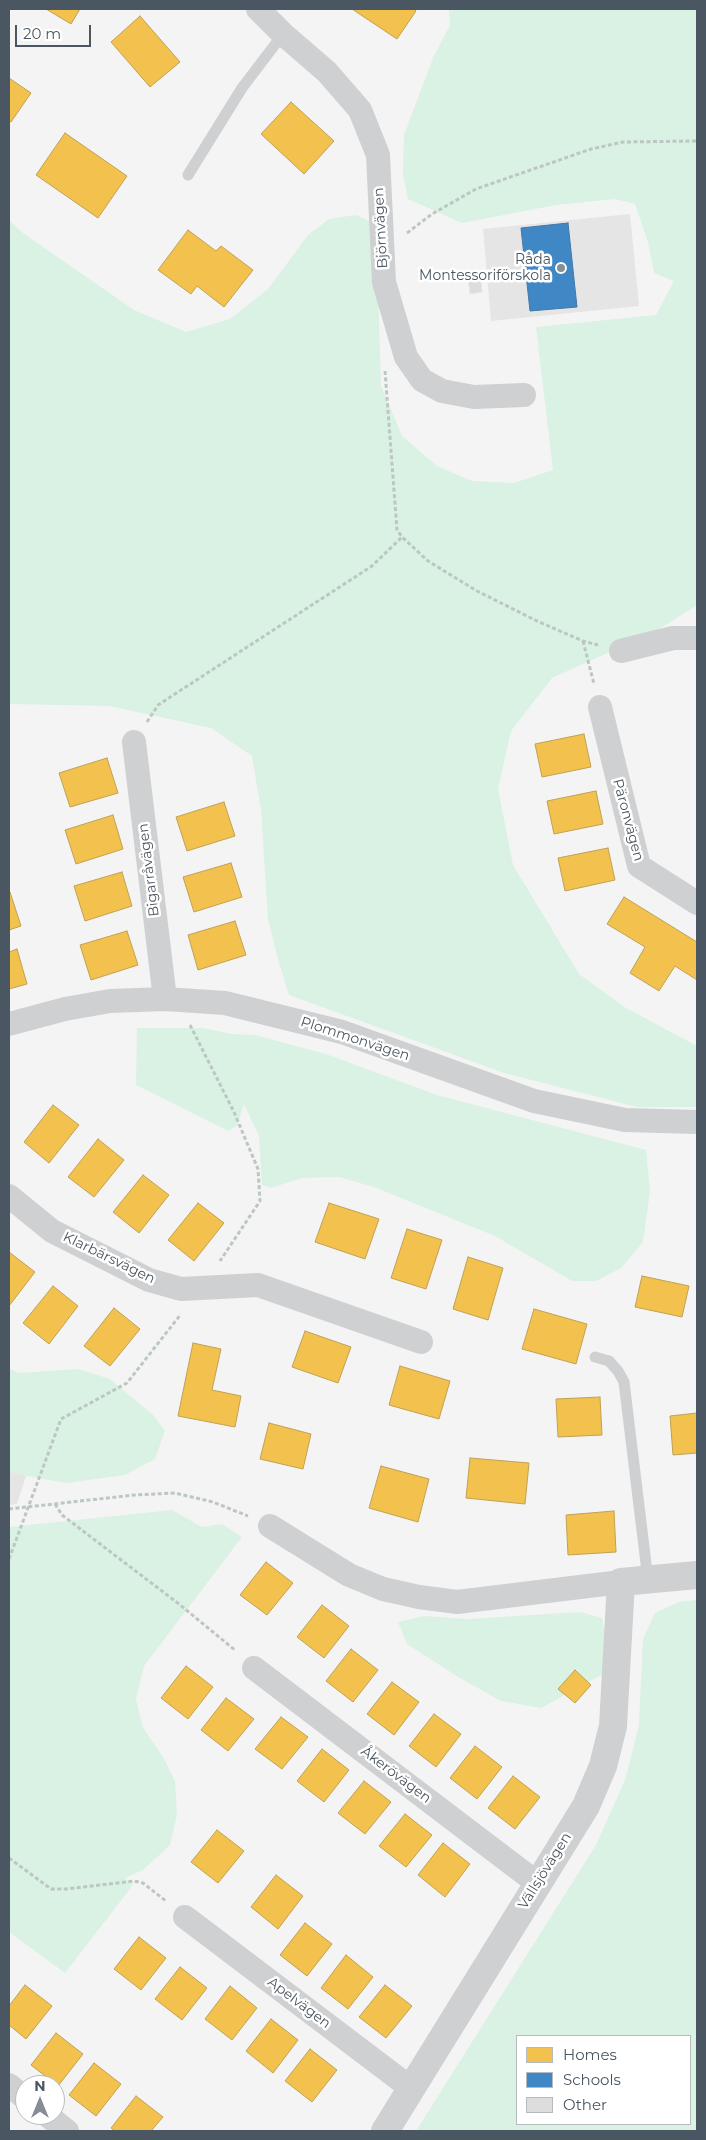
<!DOCTYPE html>
<meta charset="utf-8">
<style>
body{margin:0}
#map{position:relative;width:706px;height:2140px;overflow:hidden;background:#f4f4f4;font-family:Montserrat,sans-serif}
canvas{display:block}
.frame{position:absolute;inset:0;border:10px solid #4a5661;pointer-events:none}
.legend{position:absolute;left:516px;top:2035px;width:175px;height:90px;box-sizing:border-box;background:#fff;border:1px solid #b7bbc0;margin:0;padding:6px 9px;list-style:none;font-size:15px;color:#4a5661}
.legend li{display:flex;align-items:center;gap:10px;height:25px}
.legend b{width:25px;border:1px solid #b7bbc0}
.north{position:absolute;left:15px;top:2075px;width:50px;height:50px;box-sizing:border-box;background:#fff;border:1px solid #b7bbc0;border-radius:50%;rotate:0deg;font-size:14px;font-weight:700;line-height:20px;text-align:center;color:#4a5661}
.north::after{content:'';display:block;margin:auto;width:18px;height:22px;background:#868d94;clip-path:polygon(50% 0,100% 100%,50% 72%,0 100%)}
.scale{position:absolute;left:15px;top:25px;width:76px;height:22px;box-sizing:border-box;border:2px solid #4a5661;border-top:0;padding-left:6px;font-size:15px;line-height:18px;white-space:nowrap;color:#4a5661;-webkit-text-stroke:4px #fff;paint-order:stroke}
</style>
<div id="map">
<canvas width="706" height="2140"></canvas>
<div class="frame"></div>
<ul class="legend">
<li><b style="height:14px;background:#f2c14e"></b>Homes</li>
<li><b style="height:14px;background:#3f88c5"></b>Schools</li>
<li><b style="height:14px;background:#ddddde"></b>Other</li>
</ul>
<div class="north">N</div>
<div class="scale">20 m</div>
</div>
<script>
const ctx = document.querySelector('canvas').getContext('2d');
ctx.lineJoin = 'round';
function fill(path, color) { ctx.fillStyle = color; ctx.fill(path, 'evenodd'); }
const shape = rows => new Path2D(rows.map(r => 'M' + r).join(''));
function trace(path, color, width, dash) { ctx.strokeStyle = color; ctx.lineWidth = width; ctx.lineCap = dash ? 'butt' : 'round'; ctx.setLineDash(dash || []); ctx.stroke(path); }
function write(font, color, halo, rows, align = 'center') {
  ctx.font = font + ' Montserrat,sans-serif'; ctx.lineWidth = 5; ctx.setLineDash([]); ctx.textBaseline = 'middle'; ctx.strokeStyle = halo; ctx.fillStyle = color; for (const [text, x, y, turn = 0] of rows) {
    ctx.save(); ctx.translate(x, y); ctx.rotate((+turn || 0) * Math.PI / 180); ctx.textAlign = isNaN(turn) ? turn : align; if (halo) ctx.strokeText(text, 0, 0); ctx.fillText(text, 0, 0); ctx.restore();
  }
}
fill(shape([
 [630,214,639,306,491,321,483,229],
 [9,1471,26,1476,17,1504,9,1505]
]), '#e6e5e6');
fill(shape([
 [449,9,697,9,697,605,656,631,552,678,511,731,498,789,513,865,579,974,626,1008,697,1046,697,1107,637,1107,504,1073,289,995,277,956,268,919,261,810,252,756,211,728,109,706,9,704,9,220,23,233,134,310,186,332,230,319,268,289,308,235,329,219,356,215,369,221,377,249,381,386,402,436,437,466,472,481,514,483,553,470,536,327,656,315,674,281,654,273,648,242,635,204,615,199,556,205,462,223,408,199,403,175,404,135,433,58,450,25],
 [137,1028,203,1028,232,1034,255,1035,326,1054,437,1095,646,1150,650,1191,643,1242,621,1268,596,1281,572,1281,495,1236,374,1187,339,1177,302,1178,271,1188,262,1185,259,1136,244,1104,237,1126,228,1131,136,1085],
 [9,1368,18,1373,78,1369,110,1379,153,1415,165,1431,155,1459,125,1475,67,1483,26,1476,9,1471],
 [172,1510,202,1527,222,1524,242,1537,144,1666,136,1699,143,1728,163,1757,175,1781,177,1815,170,1845,143,1870,125,1878,133,1885,65,1973,9,1932,9,1527],
 [697,1600,697,2131,416,2131,596,1845,625,1780,639,1725,643,1639,655,1613,679,1602],
 [517,2036,690,2036,690,2124,517,2124],
 [580,1612,602,1618,607,1644,605,1673,541,1708,501,1701,458,1677,407,1644,398,1622,424,1616,468,1619]
]), '#d9f2e3');
const homes = shape([
 [46,9,80,9,71,24,46,9],
 [352,9,414,9,416,11,397,39,352,9],
 [140,16,180,62,150,87,111,42,140,16],
 [9,78,31,93,11,122,9,121,9,78],
 [291,102,334,141,304,174,261,134,291,102],
 [65,133,127,176,98,218,36,175,65,133],
 [188,230,216,251,221,246,253,270,224,307,197,286,191,294,158,270,188,230],
 [584,734,591,767,542,777,535,744,584,734],
 [107,758,118,793,70,807,59,773,107,758],
 [596,791,603,824,554,834,547,801,596,791],
 [224,802,235,836,187,851,176,817,224,802],
 [113,815,123,849,76,864,65,830,113,815],
 [608,848,615,880,565,891,558,858,608,848],
 [231,863,242,897,194,912,183,877,231,863],
 [122,872,132,906,85,921,74,886,122,872],
 [9,892,10,892,21,926,9,930,9,892],
 [624,897,697,942,697,980,675,966,659,991,630,973,645,947,607,924,624,897],
 [235,921,246,955,198,970,188,935,235,921],
 [127,931,138,965,91,980,80,945,127,931],
 [17,949,27,984,9,989,9,952,17,949],
 [53,1105,79,1125,49,1163,24,1142,53,1105],
 [98,1139,124,1160,94,1197,68,1177,98,1139],
 [143,1175,169,1195,139,1233,113,1212,143,1175],
 [198,1203,224,1223,194,1261,168,1240,198,1203],
 [329,1203,379,1219,365,1259,315,1242,329,1203],
 [407,1229,442,1240,426,1289,391,1278,407,1229],
 [9,1252,35,1272,9,1306,9,1252],
 [468,1257,503,1268,488,1320,453,1309,468,1257],
 [642,1276,689,1286,682,1317,635,1307,642,1276],
 [53,1286,78,1306,49,1344,23,1323,53,1286],
 [114,1308,140,1329,110,1366,84,1346,114,1308],
 [534,1309,587,1324,576,1364,522,1349,534,1309],
 [305,1331,351,1347,338,1383,292,1367,305,1331],
 [193,1343,221,1349,212,1390,241,1396,235,1427,178,1416,193,1343],
 [400,1366,450,1381,439,1419,389,1405,400,1366],
 [600,1397,602,1435,558,1437,556,1399,600,1397],
 [697,1413,697,1453,673,1455,670,1416,697,1413],
 [269,1423,311,1434,303,1469,260,1459,269,1423],
 [470,1458,529,1463,525,1504,466,1498,470,1458],
 [381,1466,429,1479,418,1522,369,1508,381,1466],
 [614,1511,616,1552,568,1555,566,1515,614,1511],
 [266,1562,293,1583,267,1615,240,1595,266,1562],
 [322,1605,349,1626,324,1658,297,1637,322,1605],
 [351,1649,378,1670,353,1702,326,1681,351,1649],
 [186,1666,213,1687,188,1719,161,1698,186,1666],
 [575,1670,591,1685,575,1703,558,1689,575,1670],
 [392,1682,419,1702,394,1735,367,1714,392,1682],
 [226,1698,254,1719,228,1751,201,1730,226,1698],
 [434,1714,461,1734,436,1767,409,1746,434,1714],
 [281,1717,308,1737,282,1769,255,1749,281,1717],
 [475,1746,502,1767,477,1799,450,1778,475,1746],
 [322,1749,349,1770,324,1802,297,1781,322,1749],
 [513,1776,540,1797,515,1829,488,1808,513,1776],
 [364,1781,391,1802,365,1834,338,1813,364,1781],
 [405,1814,432,1835,406,1867,379,1846,405,1814],
 [217,1830,244,1851,218,1883,191,1862,217,1830],
 [443,1843,470,1864,445,1897,418,1875,443,1843],
 [276,1875,303,1896,278,1929,251,1907,276,1875],
 [305,1923,332,1944,307,1976,280,1955,305,1923],
 [139,1937,166,1958,141,1990,114,1969,139,1937],
 [346,1955,373,1977,348,2009,321,1988,346,1955],
 [180,1967,207,1988,182,2020,155,1999,180,1967],
 [25,1985,52,2006,26,2039,9,2025,9,2006,25,1985],
 [385,1985,412,2006,386,2038,359,2017,385,1985],
 [230,1986,257,2008,232,2040,205,2019,230,1986],
 [271,2019,298,2040,273,2073,246,2051,271,2019],
 [56,2033,83,2054,58,2086,31,2065,56,2033],
 [310,2049,337,2070,312,2102,285,2081,310,2049],
 [94,2063,121,2084,96,2116,69,2095,94,2063],
 [136,2096,163,2117,151,2131,115,2131,111,2128,136,2096]
]);
fill(homes, '#f2c14e');
trace(homes, '#c0a154', 1);
const schools = shape([
 [568,223,577,307,530,311,521,228,568,223]
]);
fill(schools, '#3f88c5');
trace(schools, '#4279a7', 1);
const building = shape([
 [481,277,482,292,470,294,468,278,481,277]
]);
fill(building, '#ddddde');
trace(building, '#e5e6e7', 1);
trace(shape([
 [407,233,432,214,476,189,591,149,623,142,697,141],
 [385,371,397,530,402,537,428,561,477,591,537,621,583,641,598,645],
 [583,641,594,684],
 [147,722,158,705,372,566,402,537],
 [190,1025,234,1112,258,1169,260,1201,220,1261],
 [55,1504,62,1515,179,1604,236,1651],
 [9,1509,134,1495,175,1493,213,1502,248,1516],
 [9,1559,61,1419,127,1383,181,1314],
 [9,1858,51,1889,66,1889,134,1881,143,1883,166,1901]
]), '#bcc7c4', 3, [4, 2.5]);
trace(shape([
 [188,175,242,88,283,34],
 [595,1357,609,1361,618,1371,624,1382,648,1580]
]), '#ced0d2', 11);
trace(shape([
 [258,9,283,34,327,72,360,110,378,155,384,282,406,357,422,380,442,391,474,397,524,395],
 [621,651,673,638,697,638],
 [600,707,639,866,697,903],
 [134,742,165,999],
 [9,1024,65,1009,110,1001,165,999,225,1003,342,1032,534,1101,625,1120,697,1122],
 [9,1196,52,1231,149,1280,181,1289,258,1285,421,1342],
 [270,1526,349,1575,383,1589,419,1597,457,1602,621,1582],
 [254,1668,537,1883],
 [185,1917,412,2089],
 [9,2085,25,2098],
 [47,2115,67,2131]
]), '#ced0d2', 24);
trace(shape([
 [385,2131,586,1806,603,1766,613,1726,621,1582,697,1575]
]), '#ced0d2', 28);
for (const [x, y, r, color] of [
 [561,268,5,"#868d94"]
]) { const dot = new Path2D(); dot.arc(x, y, r, 0, 2 * Math.PI); ctx.fillStyle = color; ctx.fill(dot); trace(dot, '#fff', 2); }
write('14px', '#4a5661', '#fff', [
 ["Björnvägen",381,228,-93],
 ["Päronvägen",628,820,75],
 ["Bigarråvägen",149,870,-97],
 ["Plommonvägen",355,1039,18],
 ["Klarbärsvägen",109,1258,26],
 ["Åkerövägen",396,1775,37],
 ["Vällsjövägen",545,1871,-58],
 ["Apelvägen",299,2003,37]
]);
write('14px', '#4a5661', '#fff', [
 ["Råda",551,260],
 ["Montessoriförskola",551,276]
], 'right');
</script>
